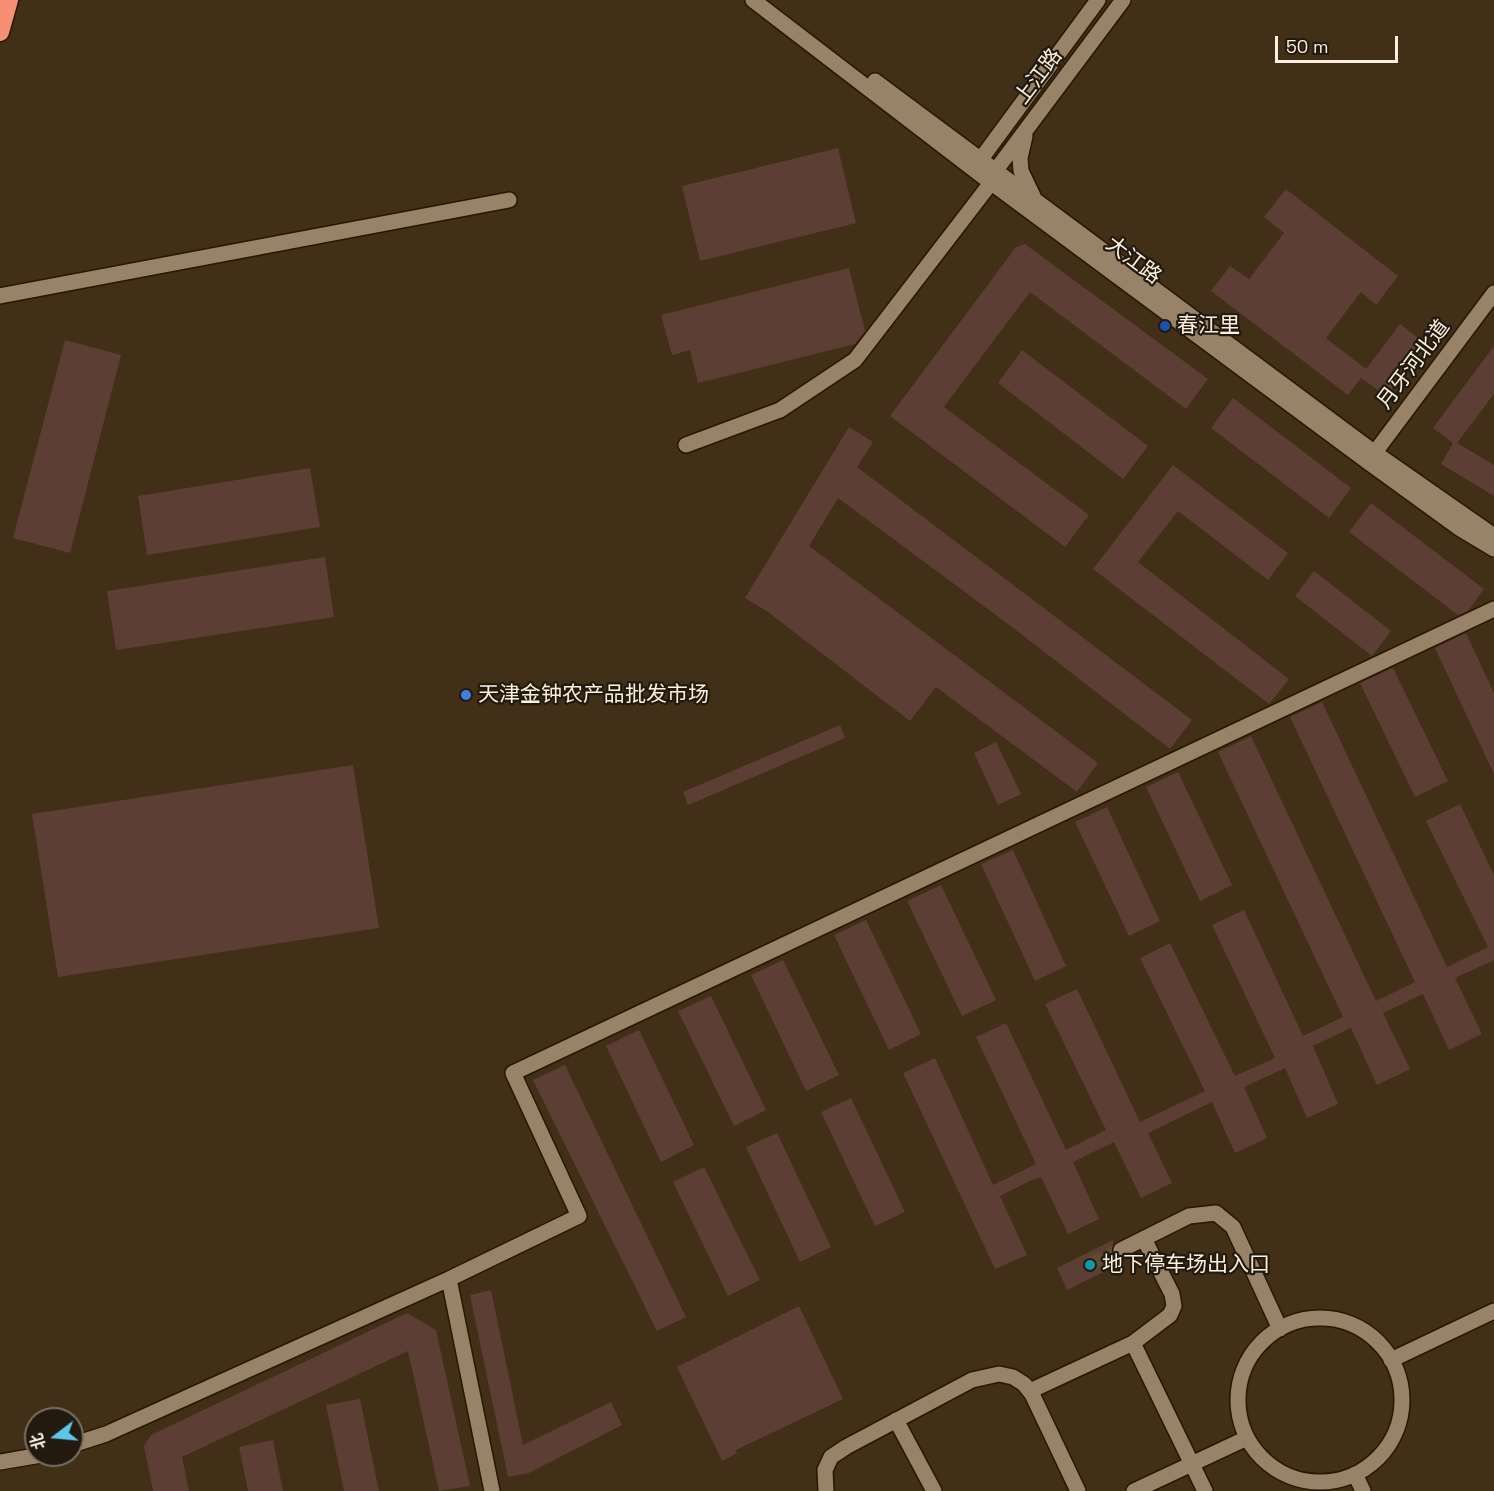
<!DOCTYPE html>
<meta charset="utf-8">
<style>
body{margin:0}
#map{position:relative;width:1494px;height:1491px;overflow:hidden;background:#422f17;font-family:"Space Grotesk","Noto Sans SC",sans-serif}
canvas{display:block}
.north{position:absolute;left:24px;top:1407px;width:60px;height:60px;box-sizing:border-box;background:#221a0f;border:2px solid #797063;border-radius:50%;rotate:254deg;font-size:16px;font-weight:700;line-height:24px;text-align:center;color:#fcf0e1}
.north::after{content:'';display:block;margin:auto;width:21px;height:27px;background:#5cc7e8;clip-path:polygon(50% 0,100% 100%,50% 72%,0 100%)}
.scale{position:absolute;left:1275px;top:36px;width:123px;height:27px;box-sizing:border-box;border:3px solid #fcf0e1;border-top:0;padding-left:8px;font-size:18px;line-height:21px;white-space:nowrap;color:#fcf0e1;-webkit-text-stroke:4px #221a0f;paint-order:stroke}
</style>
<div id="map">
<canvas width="1494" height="1491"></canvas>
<div class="north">北</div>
<div class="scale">50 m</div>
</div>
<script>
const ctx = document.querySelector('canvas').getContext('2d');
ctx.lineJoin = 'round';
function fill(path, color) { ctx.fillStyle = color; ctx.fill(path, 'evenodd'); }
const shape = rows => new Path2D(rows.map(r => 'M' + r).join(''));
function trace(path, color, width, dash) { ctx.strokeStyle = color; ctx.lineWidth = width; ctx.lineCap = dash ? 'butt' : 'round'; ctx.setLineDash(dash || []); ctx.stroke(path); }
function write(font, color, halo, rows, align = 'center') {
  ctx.font = font + ' "Space Grotesk","Noto Sans SC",sans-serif'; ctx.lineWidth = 4.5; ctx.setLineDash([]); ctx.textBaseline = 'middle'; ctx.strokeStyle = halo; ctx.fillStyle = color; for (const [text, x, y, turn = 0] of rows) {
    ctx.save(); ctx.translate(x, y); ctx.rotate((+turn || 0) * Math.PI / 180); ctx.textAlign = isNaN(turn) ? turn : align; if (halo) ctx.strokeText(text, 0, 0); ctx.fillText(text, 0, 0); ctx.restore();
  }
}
fill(shape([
 [838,148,856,223,700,261,682,186],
 [1286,189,1398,276,1376,305,1361,292,1326,338,1366,369,1400,324,1426,344,1386,396,1361,378,1348,395,1211,291,1230,266,1249,279,1284,233,1264,217],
 [1025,244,1208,379,1186,409,1030,292,944,407,1089,515,1065,547,890,416,1016,247],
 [849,268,865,331,855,344,698,383,690,350,672,355,661,315],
 [65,340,121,355,70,553,13,538],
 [1494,346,1494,394,1457,443,1494,465,1494,496,1441,464,1453,443,1433,428],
 [1022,350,1148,446,1123,479,998,383],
 [1233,398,1351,488,1329,518,1211,428],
 [849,427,873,442,857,467,1192,720,1170,749,1008,624,838,498,809,546,1098,763,1077,792,936,687,910,721,768,612,745,598],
 [1173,465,1288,553,1268,580,1178,511,1138,562,1289,679,1269,704,1093,569],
 [310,468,320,527,147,555,138,496],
 [1371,503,1484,589,1468,611,1458,615,1349,532],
 [325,557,334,617,116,650,107,591],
 [1314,571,1391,631,1372,656,1295,596],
 [1466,633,1494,693,1494,774,1435,648],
 [1393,668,1448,781,1415,797,1360,683],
 [1322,702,1447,967,1488,947,1426,821,1460,804,1494,875,1494,960,1455,978,1482,1034,1449,1050,1423,994,1383,1013,1410,1069,1377,1085,1351,1028,1313,1046,1338,1104,1307,1118,1285,1068,1244,1087,1267,1138,1235,1153,1212,1102,1148,1133,1172,1183,1141,1198,1114,1142,1073,1162,1099,1219,1068,1234,1041,1177,1032,1180,1000,1196,1027,1255,995,1269,903,1073,935,1058,993,1185,1036,1164,976,1037,1006,1023,1066,1150,1106,1130,1045,1004,1077,989,1140,1122,1205,1091,1140,958,1170,943,1235,1076,1275,1058,1212,925,1244,910,1303,1036,1343,1017,1218,752,1251,736,1376,1001,1415,982,1290,717],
 [840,725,845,738,688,805,683,792],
 [996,742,1021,794,998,805,974,753],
 [353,765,379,928,58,977,32,814],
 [1178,772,1232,885,1200,901,1146,787],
 [1107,807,1160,921,1129,936,1075,822],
 [1013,850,1066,966,1035,981,981,864],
 [941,885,996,1000,962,1016,907,901],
 [866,920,921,1034,889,1050,834,935],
 [783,960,839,1075,806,1091,751,975],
 [711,996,766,1110,734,1126,678,1011],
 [639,1030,694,1145,661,1162,606,1046],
 [565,1065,686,1317,657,1331,533,1080],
 [851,1098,905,1212,875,1226,821,1112],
 [777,1133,831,1247,800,1262,746,1147],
 [704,1167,760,1280,728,1296,673,1182],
 [1113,1240,1112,1254,1124,1262,1067,1290,1057,1268],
 [491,1290,523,1445,611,1402,622,1425,529,1473,508,1477,470,1295],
 [799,1306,843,1399,736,1450,737,1453,722,1461,677,1367],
 [407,1313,436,1330,470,1486,439,1491,408,1351,182,1457,189,1491,153,1491,144,1446,151,1435],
 [360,1399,379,1491,344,1491,326,1405],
 [273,1440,283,1491,248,1491,239,1447]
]), '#5c3e34');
trace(shape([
 [1089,1265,1121,1250]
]), '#5e4c35', 15, [15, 8]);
const minor = shape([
 [753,0,981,175,1368,462,1459,528,1494,549],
 [875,81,1375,453,1494,536],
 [1025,136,1020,158,1021,171,1033,196],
 [975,167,1098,0],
 [990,178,1123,0],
 [0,296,509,200],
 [686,445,780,410,855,360,997,175],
 [1370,459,1494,293],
 [1121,1250,1189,1216,1216,1213,1233,1227,1280,1329],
 [449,1279,492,1491],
 '1238 1400a82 82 0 1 1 164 0a82 82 0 1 1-164 0Z',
 [1133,1343,1205,1491],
 [1391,1360,1494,1311],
 [1030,1391,1133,1343,1170,1315,1174,1306,1172,1294,1144,1239],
 [896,1420,934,1491],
 [72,1445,106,1434,449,1279,579,1216,513,1073,1494,609],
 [0,1462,41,1455],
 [1355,1474,1363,1491],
 [826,1491,825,1470,831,1457,846,1447,972,1380,999,1374,1013,1377,1024,1384,1032,1394,1078,1491],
 [1134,1491,1247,1438]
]);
const highway = shape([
 [0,32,9,0]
]);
trace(minor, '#281701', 18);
trace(highway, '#281701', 21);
trace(minor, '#988268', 15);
trace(highway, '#f78e76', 18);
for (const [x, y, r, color] of [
 [1165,326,6,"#1a4fb4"],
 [466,695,6,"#3f7fe0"],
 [1090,1265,6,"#0f9aa8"]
]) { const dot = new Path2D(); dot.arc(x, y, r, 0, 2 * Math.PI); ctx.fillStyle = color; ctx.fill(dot); trace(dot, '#221a0f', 2); }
write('21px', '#fcf0e1', '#221a0f', [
 ["上江路",1039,77,-53],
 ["大江路",1133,261,37],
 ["月牙河北道",1414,365,-53]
]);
write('21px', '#fcf0e1', '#221a0f', [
 ["春江里",1177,326],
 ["天津金钟农产品批发市场",478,695],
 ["地下停车场出入口",1102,1265]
], 'left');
</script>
